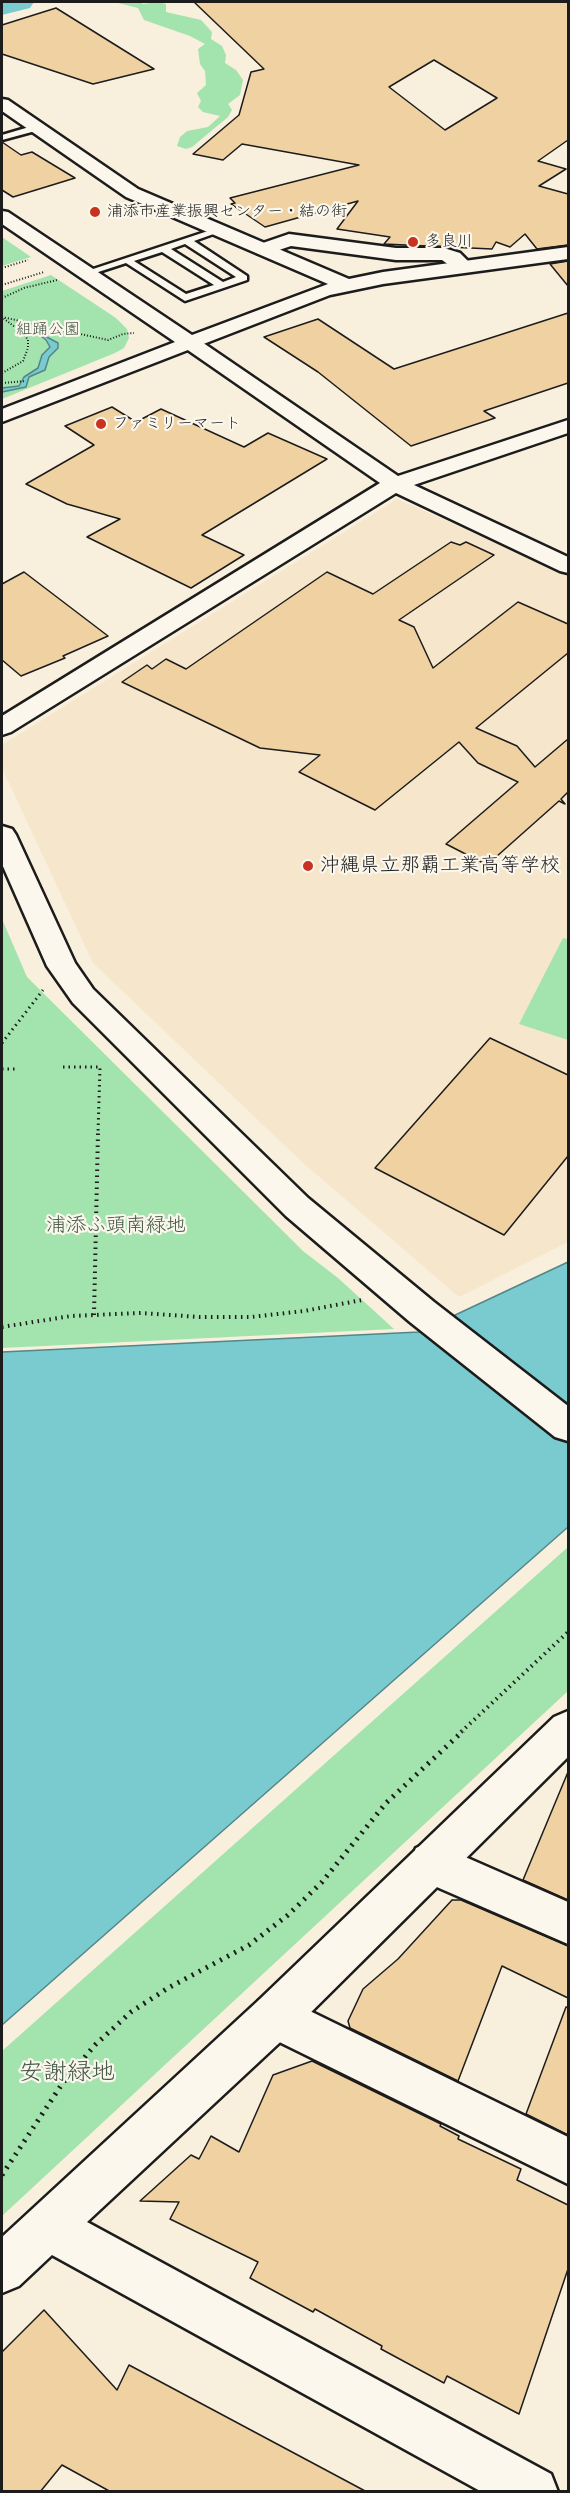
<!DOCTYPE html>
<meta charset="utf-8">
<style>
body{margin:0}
#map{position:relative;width:570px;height:2493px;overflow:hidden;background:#f9efdd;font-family:Sriracha,sans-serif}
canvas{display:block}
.frame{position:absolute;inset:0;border:3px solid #1c1c1c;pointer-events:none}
</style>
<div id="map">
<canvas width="570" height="2493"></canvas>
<div class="frame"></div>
</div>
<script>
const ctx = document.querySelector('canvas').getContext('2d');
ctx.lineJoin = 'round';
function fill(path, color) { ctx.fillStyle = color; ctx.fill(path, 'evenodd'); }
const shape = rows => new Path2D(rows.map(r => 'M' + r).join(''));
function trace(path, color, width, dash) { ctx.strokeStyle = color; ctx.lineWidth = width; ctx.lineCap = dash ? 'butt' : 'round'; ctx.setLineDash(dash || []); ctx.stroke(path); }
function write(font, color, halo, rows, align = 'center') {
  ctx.font = font + ' Sriracha,"Klee One",sans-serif'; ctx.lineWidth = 4.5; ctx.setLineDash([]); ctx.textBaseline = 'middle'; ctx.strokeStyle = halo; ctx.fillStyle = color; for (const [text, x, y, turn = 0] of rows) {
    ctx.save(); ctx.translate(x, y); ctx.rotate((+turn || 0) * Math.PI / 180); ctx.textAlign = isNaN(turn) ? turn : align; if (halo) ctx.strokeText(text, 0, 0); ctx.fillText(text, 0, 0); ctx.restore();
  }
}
fill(shape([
 [397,499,568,575,568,1242,459,1297,301,1161,93,963,2,768,2,745]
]), '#f6e6cb');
fill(shape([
 [114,2,140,2,143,4,157,2,166,4,166,12,201,20,212,32,211,39,222,46,226,55,225,63,236,70,243,80,240,95,228,104,232,110,228,117,192,147,186,149,177,146,180,137,187,131,208,127,220,116,203,112,198,107,201,101,197,93,206,85,205,71,200,64,198,49,205,44,190,36,144,20,138,8],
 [2,237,31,257,2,266],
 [51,275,116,318,127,329,129,338,124,348,115,353,2,399,2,291],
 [2,919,27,977,303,1251,338,1278,394,1329,2,1348],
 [563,938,568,939,568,1040,519,1024],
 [568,1547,568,1691,2,2216,2,2051]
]), '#a3e3ad');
const water = shape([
 [34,327,44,329,45,336,58,343,58,348,49,357,45,370,29,377,26,387,2,392,2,388,19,386,24,377,38,368,42,355,50,347,46,340,36,332,34,327],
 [568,1262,568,1527,2,2025,2,1352,419,1332,568,1262]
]);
fill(water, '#79cbd0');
trace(water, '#548588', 1.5);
fill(shape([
 [2,2,34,2,30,8,2,15,2,2]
]), '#79cbd0');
const building = shape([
 [194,2,568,2,568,140,538,161,566,169,539,186,568,194,568,245,537,249,525,234,510,247,496,242,492,249,384,244,390,237,337,229,358,201,265,227,231,204,235,203,230,198,359,165,242,144,223,160,193,154,239,115,251,72,264,69,194,2],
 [434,60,497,98,445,130,389,87,434,60],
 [56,8,154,69,93,84,2,54,2,25,56,8],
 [2,142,21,155,32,152,75,178,13,197,2,190,2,142],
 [568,261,568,286,550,264,568,261],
 [568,313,568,383,484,411,495,418,411,446,318,372,264,337,318,319,394,369,568,313],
 [112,407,136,422,161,409,244,447,268,433,327,459,202,535,244,555,191,588,87,537,120,519,67,504,26,484,94,445,65,426,112,407],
 [451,542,460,545,466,542,494,555,399,620,414,627,433,668,518,602,568,624,568,653,476,728,517,746,535,767,568,739,568,792,561,799,565,804,559,801,487,865,446,844,518,782,478,763,459,742,375,810,299,772,320,755,260,748,122,682,147,665,152,669,166,659,186,669,327,572,373,594,451,542],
 [24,572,108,636,63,656,65,658,21,676,2,660,2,584,24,572],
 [490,1038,568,1075,568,1156,504,1235,375,1168,490,1038],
 [568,1772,568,1900,523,1880,568,1772],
 [452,1900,461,1900,568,1946,568,1998,502,1966,458,2081,350,2028,348,2021,363,1989,398,1959,452,1900],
 [566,2007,568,2007,568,2135,526,2114,566,2007],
 [312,2061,441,2124,440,2126,459,2136,458,2139,521,2169,517,2180,568,2205,568,2269,519,2414,447,2376,444,2383,381,2349,382,2346,315,2309,313,2312,250,2278,258,2262,170,2219,179,2202,140,2201,191,2155,199,2159,211,2136,239,2152,273,2075,312,2061],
 [44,2310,117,2390,129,2365,367,2492,111,2492,62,2465,40,2492,2,2492,2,2352,44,2310]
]);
fill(building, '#efd1a2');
trace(building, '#1c1c1c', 1.5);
const service = shape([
 [36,125,39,126,39,130,2,140,2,135,36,125],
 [214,229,222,231,194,241,247,276,247,280,185,301,126,263,86,276,81,273,214,229],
 [185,244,236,277,223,282,171,249,185,244],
 [162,252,214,285,186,294,134,261,162,252]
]);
const minor = shape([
 [289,234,396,248,444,248,460,253,473,266,470,270,463,272,456,270,442,260,396,260,291,246,264,255,257,253,255,249,257,245,289,234],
 [189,336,196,338,398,476,568,420,568,433,414,485,568,557,568,573,560,571,396,493,11,732,2,735,2,716,380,483,182,346,179,342,182,338,189,336],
 [431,1842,568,1902,568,1944,416,1878,410,1863,416,1848,431,1842],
 [275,1994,568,2137,568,2184,259,2032,253,2016,259,2000,275,1994]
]);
const tertiary = shape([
 [2,99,8,100,138,189,349,279,383,272,568,247,568,259,383,284,330,295,2,422,2,409,175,342,2,224,2,211,8,212,192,335,328,284,126,197,2,111,2,99],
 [2,826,12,829,16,835,75,963,93,989,308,1198,434,1302,568,1406,568,1441,555,1437,410,1322,286,1216,73,1003,47,966,2,864,2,826],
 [568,1711,568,1757,291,2032,87,2222,551,2474,558,2492,482,2492,52,2255,19,2286,2,2293,2,2237,259,2000,554,1717,568,1711]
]);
trace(service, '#1c1c1c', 5);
trace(minor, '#1c1c1c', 5);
trace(tertiary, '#1c1c1c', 5);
trace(shape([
 [2,268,28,260],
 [2,285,44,272],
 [2,298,24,288,57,280],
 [2,317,108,340,123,334,134,333],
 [2,373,23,361,28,348,28,340,23,333,3,318],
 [2,383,26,381]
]), '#1c1c1c', 2, [1, 2]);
trace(shape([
 [2,1043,43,990],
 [63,1067,100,1067,98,1133],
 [2,1069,15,1069]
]), '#1c1c1c', 3, [1.5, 4]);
trace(shape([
 [94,1315,98,1132],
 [2,1327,71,1316,141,1313,199,1317,251,1317,304,1311,362,1300],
 [461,1732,568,1632]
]), '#1c1c1c', 4, [1.5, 4.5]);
trace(shape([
 [2,2175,62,2084,95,2045,131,2012,168,1988,249,1945,288,1915,322,1882,386,1803,463,1731]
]), '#1c1c1c', 5, [2, 6]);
fill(service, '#fbf7ec');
fill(minor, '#fbf7ec');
fill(tertiary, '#fbf7ec');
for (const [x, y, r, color] of [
 [95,212,6,"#c8321e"],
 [413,242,6,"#c8321e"],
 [101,424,6,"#c8321e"],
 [308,866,6,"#c8321e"]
]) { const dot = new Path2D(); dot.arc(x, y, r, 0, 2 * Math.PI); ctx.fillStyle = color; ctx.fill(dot); trace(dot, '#fbf7ec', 2); }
write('16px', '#1c1c1c', '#fbf7ec', [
 ["浦添市産業振興センター・結の街",107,212],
 ["多良川",425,242],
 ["ファミリーマート",113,424]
], 'left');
write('16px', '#445848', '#fbf7ec', [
 ["組踊公園",48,330]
]);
write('20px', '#1c1c1c', '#fbf7ec', [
 ["沖縄県立那覇工業高等学校",320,866]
], 'left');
write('20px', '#445848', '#fbf7ec', [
 ["浦添ふ頭南緑地",116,1226]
]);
write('24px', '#445848', '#fbf7ec', [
 ["安謝緑地",67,2073]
]);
</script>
